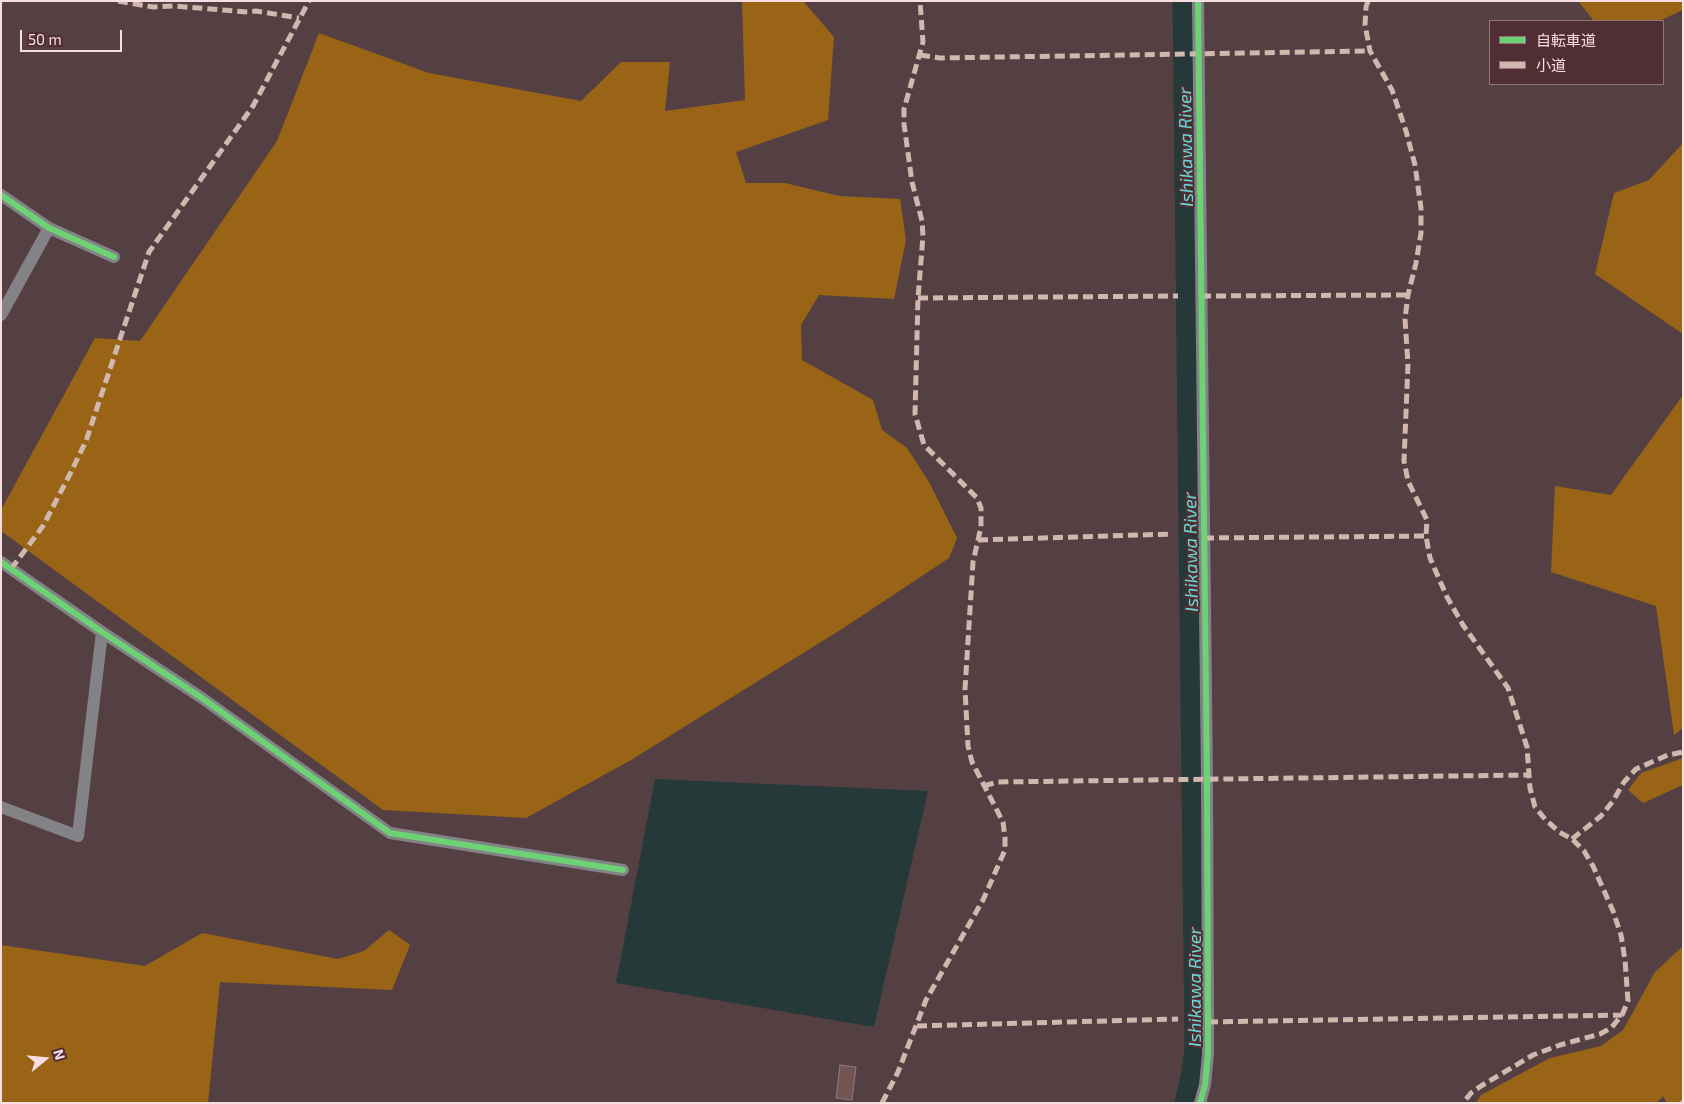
<!DOCTYPE html>
<meta charset="utf-8">
<style>
body{margin:0}
#map{position:relative;width:1684px;height:1104px;overflow:hidden;background:#544043;font-family:"Exo 2","Noto Sans JP",sans-serif}
canvas{display:block}
.frame{position:absolute;inset:0;border:2px solid #f7dfe1;pointer-events:none}
.legend{position:absolute;left:1489px;top:20px;width:175px;height:65px;box-sizing:border-box;background:#512e33;border:1px solid #937579;margin:0;padding:6px 9px;list-style:none;font-size:15px;color:#f7dfe1}
.legend li{display:flex;align-items:center;gap:10px;height:25px}
.legend b{width:25px;border:1px solid #937579}
.north{position:absolute;left:20px;top:1034px;width:50px;height:50px;-webkit-text-stroke:4px #512e33;paint-order:stroke;rotate:73deg;font-size:14px;font-weight:700;line-height:20px;text-align:center;color:#f7dfe1}
.north::after{content:'';display:block;margin:auto;width:18px;height:22px;background:#f7dfe1;clip-path:polygon(50% 0,100% 100%,50% 72%,0 100%)}
.scale{position:absolute;left:20px;top:30px;width:102px;height:22px;box-sizing:border-box;border:2px solid #f7dfe1;border-top:0;padding-left:6px;font-size:15px;line-height:18px;white-space:nowrap;color:#f7dfe1;-webkit-text-stroke:4px #512e33;paint-order:stroke}
</style>
<div id="map">
<canvas width="1684" height="1104"></canvas>
<div class="frame"></div>
<ul class="legend">
<li><b style="height:6px;background:#6cd273"></b>自転車道</li>
<li><b style="height:6px;background:#d1b7ad"></b>小道</li>
</ul>
<div class="north">N</div>
<div class="scale">50 m</div>
</div>
<script>
const ctx = document.querySelector('canvas').getContext('2d');
ctx.lineJoin = 'round';
function fill(path, color) { ctx.fillStyle = color; ctx.fill(path, 'evenodd'); }
const shape = rows => new Path2D(rows.map(r => 'M' + r).join(''));
function trace(path, color, width, dash) { ctx.strokeStyle = color; ctx.lineWidth = width; ctx.lineCap = dash ? 'butt' : 'round'; ctx.setLineDash(dash || []); ctx.stroke(path); }
function write(font, color, halo, rows, align = 'center') {
  ctx.font = font + ' "Exo 2",sans-serif'; ctx.lineWidth = 4; ctx.setLineDash([]); ctx.textBaseline = 'middle'; ctx.strokeStyle = halo; ctx.fillStyle = color; for (const [text, x, y, turn = 0] of rows) {
    ctx.save(); ctx.translate(x, y); ctx.rotate((+turn || 0) * Math.PI / 180); ctx.textAlign = isNaN(turn) ? turn : align; if (halo) ctx.strokeText(text, 0, 0); ctx.fillText(text, 0, 0); ctx.restore();
  }
}
fill(shape([
 [742,1,803,1,834,37,828,120,736,152,746,183,785,183,839,196,900,199,906,240,894,299,819,295,801,325,802,360,873,400,882,430,907,448,929,482,957,538,949,558,845,627,631,760,526,818,383,810,1,531,1,510,95,338,140,341,277,141,319,33,429,73,581,101,621,62,670,62,665,111,745,100],
 [1578,1,1683,1,1683,10,1659,21,1594,21],
 [1683,143,1683,334,1595,274,1614,193,1649,180],
 [1683,395,1683,728,1674,735,1656,606,1551,572,1555,486,1611,495],
 [1683,758,1683,785,1643,803,1628,790,1641,773],
 [389,930,410,945,392,990,220,982,208,1103,1,1103,1,945,145,966,202,933,338,959,364,951],
 [1683,946,1683,1103,1667,1103,1663,1096,1656,1103,1476,1103,1481,1095,1550,1058,1601,1046,1623,1030,1655,972]
]), '#996415');
fill(shape([
 [655,779,928,791,874,1027,616,983]
]), '#253938');
trace(shape([
 [1185,1,1197,1048,1193,1078,1187,1103]
]), '#253938', 25);
const building = shape([
 [840,1065,856,1067,852,1100,836,1098,840,1065]
]);
fill(building, '#735553');
trace(building, '#8d7b7c', 1);
trace(shape([
 [1198,1,1207,780,1208,1022,1208,1054,1205,1085,1200,1103],
 [1,195,49,228,114,257],
 [1,315,49,228],
 [1,562,102,632,202,698,390,833,623,870],
 [1,807,78,836,102,632]
]), '#838387', 12);
trace(shape([
 [118,1,153,7,173,6,248,12,256,11,299,18],
 [1368,1,1366,7,1365,25,1370,51,1392,90,1406,131,1415,165,1421,208,1421,233,1416,263,1408,295,1405,319,1408,364,1404,461,1408,481,1427,520,1426,536,1430,558,1447,597,1463,625,1508,688,1527,747,1530,788,1535,807,1545,819,1559,832,1572,839,1584,851,1593,866,1613,911,1621,935,1625,960,1628,1001,1622,1015,1611,1028,1600,1034,1560,1045,1533,1055,1481,1086,1471,1093,1463,1103],
 [920,55,940,58,1370,51],
 [1201,296,1408,295],
 [918,298,1178,296],
 [1204,538,1426,536],
 [978,540,1172,534],
 [11,569,43,526,70,474,86,441,149,252,253,106,309,1],
 [984,786,997,782,1528,775],
 [1572,839,1601,816,1613,801,1624,782,1636,769,1668,755,1683,752],
 [1208,1022,1622,1015],
 [917,1026,1178,1019],
 [882,1103,898,1072,926,1000,983,900,1005,850,1005,838,1003,822,972,762,968,746,965,689,973,562,981,527,981,508,977,498,924,445,915,414,918,298,923,236,922,221,912,182,904,124,904,109,923,42,920,1],
 [1682,1103,1683,1102]
]), '#d1b7ad', 5, [10, 5]);
trace(shape([
 [1198,1,1207,780,1208,1022,1208,1054,1205,1085,1200,1103],
 [1,195,49,228,114,257],
 [1,562,102,632,202,698,390,833,623,870]
]), '#6cd273', 6);
write('italic 18px', '#64dcd6', '#512e33', [
 ["Ishikawa River",1186,147,-91],
 ["Ishikawa River",1191,552,-91],
 ["Ishikawa River",1195,987,-90]
]);
</script>
